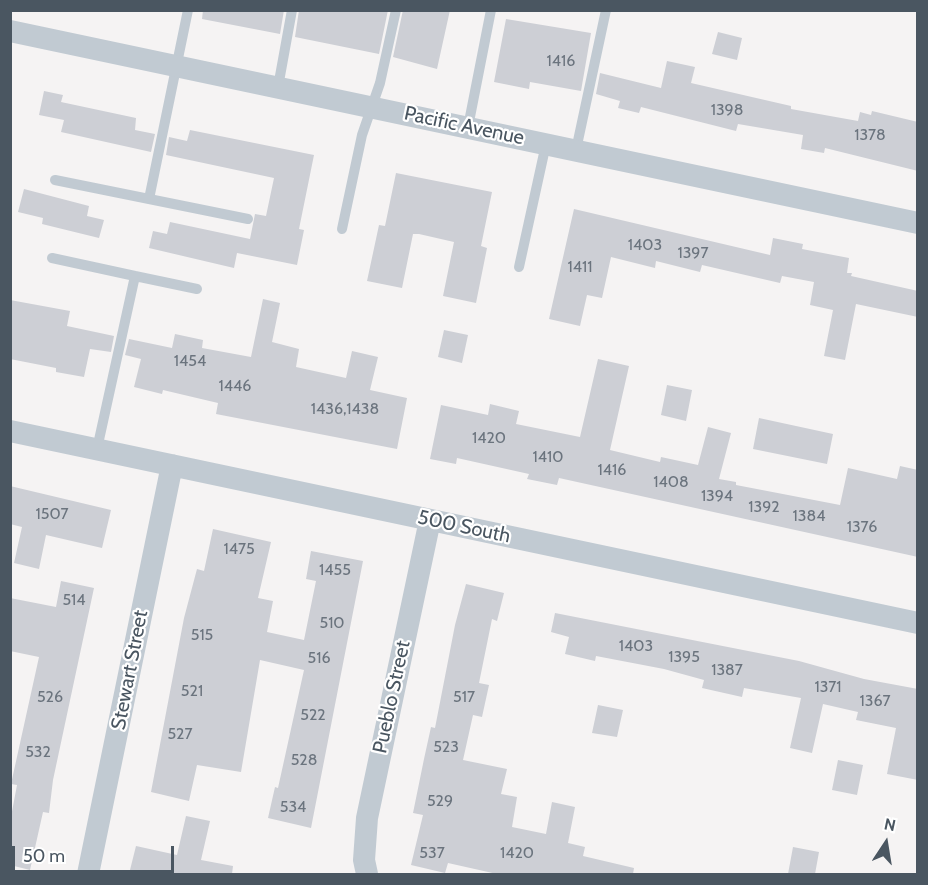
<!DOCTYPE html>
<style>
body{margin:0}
#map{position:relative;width:928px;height:885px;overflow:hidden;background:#f5f3f3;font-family:Cabin,sans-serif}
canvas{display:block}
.frame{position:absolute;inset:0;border:12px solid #4a5661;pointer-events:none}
.north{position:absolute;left:856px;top:813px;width:60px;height:60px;-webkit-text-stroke:4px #fff;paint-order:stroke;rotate:12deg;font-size:16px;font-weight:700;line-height:24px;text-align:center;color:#4a5661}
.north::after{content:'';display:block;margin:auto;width:21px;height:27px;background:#4a5661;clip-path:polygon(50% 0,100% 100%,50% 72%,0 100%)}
.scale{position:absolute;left:12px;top:846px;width:162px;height:27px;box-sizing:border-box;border:3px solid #4a5661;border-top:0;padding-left:8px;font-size:18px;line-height:21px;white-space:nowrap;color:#4a5661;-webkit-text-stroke:4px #fff;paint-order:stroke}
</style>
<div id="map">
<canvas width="928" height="885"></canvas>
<div class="frame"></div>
<div class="north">N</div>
<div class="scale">50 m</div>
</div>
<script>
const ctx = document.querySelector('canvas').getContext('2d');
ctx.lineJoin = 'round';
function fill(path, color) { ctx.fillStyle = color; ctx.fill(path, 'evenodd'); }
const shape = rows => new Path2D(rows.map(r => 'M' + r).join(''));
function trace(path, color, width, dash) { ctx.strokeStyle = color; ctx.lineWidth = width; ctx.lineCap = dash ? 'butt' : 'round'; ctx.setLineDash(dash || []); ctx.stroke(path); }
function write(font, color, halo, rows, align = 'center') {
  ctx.font = font + ' Cabin,sans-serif'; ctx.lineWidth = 4.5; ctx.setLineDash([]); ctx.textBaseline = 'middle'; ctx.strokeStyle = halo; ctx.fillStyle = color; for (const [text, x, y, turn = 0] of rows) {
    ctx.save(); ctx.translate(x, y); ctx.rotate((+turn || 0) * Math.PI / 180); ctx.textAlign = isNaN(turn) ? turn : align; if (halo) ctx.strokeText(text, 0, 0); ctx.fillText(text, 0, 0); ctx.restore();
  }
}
fill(shape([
 [203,10,284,10,280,34,202,19],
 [299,10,388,10,379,54,295,37],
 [403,10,450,10,437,69,393,57],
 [506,19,591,33,581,91,530,82,529,89,494,82],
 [718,32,742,38,737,60,712,54],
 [667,61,695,67,691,83,791,106,791,109,858,121,860,112,871,115,872,111,918,122,918,171,825,148,824,153,801,149,803,135,738,124,736,131,641,107,639,113,618,108,620,101,596,94,600,73,661,88],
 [44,91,63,95,61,102,136,118,135,130,155,134,151,152,61,132,64,120,39,115],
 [190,130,314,155,299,229,304,230,297,265,237,253,234,268,149,248,153,231,167,234,170,222,250,239,255,214,266,216,274,178,166,155,169,137,187,141],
 [396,173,492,192,481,246,487,248,476,303,443,296,454,242,419,234,413,234,402,288,367,281,379,225,385,226],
 [24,189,89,206,87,216,104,220,99,238,42,224,43,218,18,212],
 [574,209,770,255,773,238,803,244,802,249,849,258,847,273,852,273,851,276,918,291,918,317,856,304,845,360,824,356,833,310,810,305,814,282,782,276,780,283,702,265,700,272,656,261,655,268,611,257,602,298,587,295,580,326,549,319],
 [263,299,280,303,272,342,299,349,296,367,346,378,352,351,378,357,370,390,407,398,397,449,216,414,218,403,163,390,162,394,134,387,141,359,125,355,129,339,172,348,175,334,203,340,202,348,251,357],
 [10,300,70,311,67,326,114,336,111,352,90,349,84,377,56,372,56,368,10,359],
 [444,330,468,335,462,363,438,357],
 [598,359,629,366,610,450,660,462,661,457,698,465,708,427,731,433,719,479,736,482,736,485,840,505,848,468,897,479,900,466,918,470,918,557,559,478,557,485,527,479,529,474,457,458,456,464,430,459,441,405,488,415,490,404,519,411,516,424,580,437],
 [667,385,692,390,686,421,661,415],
 [759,418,833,434,827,464,753,449],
 [10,486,111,510,102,548,46,535,39,569,14,563,22,527,10,524],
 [213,529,271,542,258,598,273,601,267,632,304,640,316,581,306,579,311,551,363,561,311,828,268,818,275,787,278,788,304,670,260,660,241,772,197,765,189,801,151,792,184,618,197,569,204,571],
 [61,581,94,588,53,780,49,813,43,812,30,870,10,865,10,822,17,785,11,784,39,657,10,651,10,598,56,607],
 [466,584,504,593,497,621,492,619,479,683,489,685,482,717,473,715,463,760,507,769,501,794,517,797,512,827,546,834,552,802,575,807,568,843,585,847,583,856,634,868,633,874,497,874,448,863,445,873,411,865,423,815,413,813,424,759,431,727,435,728,455,625],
 [555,613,799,661,864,679,918,689,918,780,887,774,896,728,856,720,858,712,823,704,812,753,790,748,801,698,744,688,742,697,702,688,704,680,664,669,596,656,595,661,565,654,569,637,551,632],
 [598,705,623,710,617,737,592,733],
 [838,760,863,765,857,795,832,790],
 [186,816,210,821,201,860,233,866,232,874,129,874,136,846,177,855],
 [793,847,819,852,815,874,788,874]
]), '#cdcfd5');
trace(shape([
 [278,87,292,10],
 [468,127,491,10],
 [576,150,606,10],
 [55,180,248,219],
 [149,199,188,10],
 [342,229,362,135,380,83,396,10],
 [52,258,135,276],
 [519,267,546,144],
 [97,449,135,276,197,289]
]), '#c1cad2', 10);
trace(shape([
 [10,31,918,223],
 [10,431,918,623],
 [88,874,172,465],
 [367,874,364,860,367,818,430,520]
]), '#c1cad2', 22);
write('16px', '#6b747e', null, [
 ["1416",561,61],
 ["1398",727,110],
 ["1378",870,135],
 ["1403",645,245],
 ["1397",693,253],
 ["1411",580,267],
 ["1454",190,361],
 ["1446",235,386],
 ["1436,1438",345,409],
 ["1420",489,438],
 ["1410",548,457],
 ["1416",612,470],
 ["1408",671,482],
 ["1394",717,496],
 ["1392",764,507],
 ["1507",52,514],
 ["1384",809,516],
 ["1376",862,527],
 ["1475",239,549],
 ["1455",335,570],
 ["514",74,600],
 ["510",332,623],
 ["515",202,635],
 ["1403",636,646],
 ["1395",684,657],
 ["516",319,658],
 ["1387",727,670],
 ["1371",828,687],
 ["521",192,691],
 ["526",50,697],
 ["517",464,697],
 ["1367",875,701],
 ["522",313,715],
 ["527",180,734],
 ["523",446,747],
 ["532",38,752],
 ["528",304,760],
 ["529",440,801],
 ["534",293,807],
 ["537",432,853],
 ["1420",517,853]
]);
write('20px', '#4a5661', '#fff', [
 ["Pacific Avenue",464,126,12],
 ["500 South",464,527,12],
 ["Stewart Street",130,670,-79],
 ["Pueblo Street",392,697,-78]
]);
</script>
